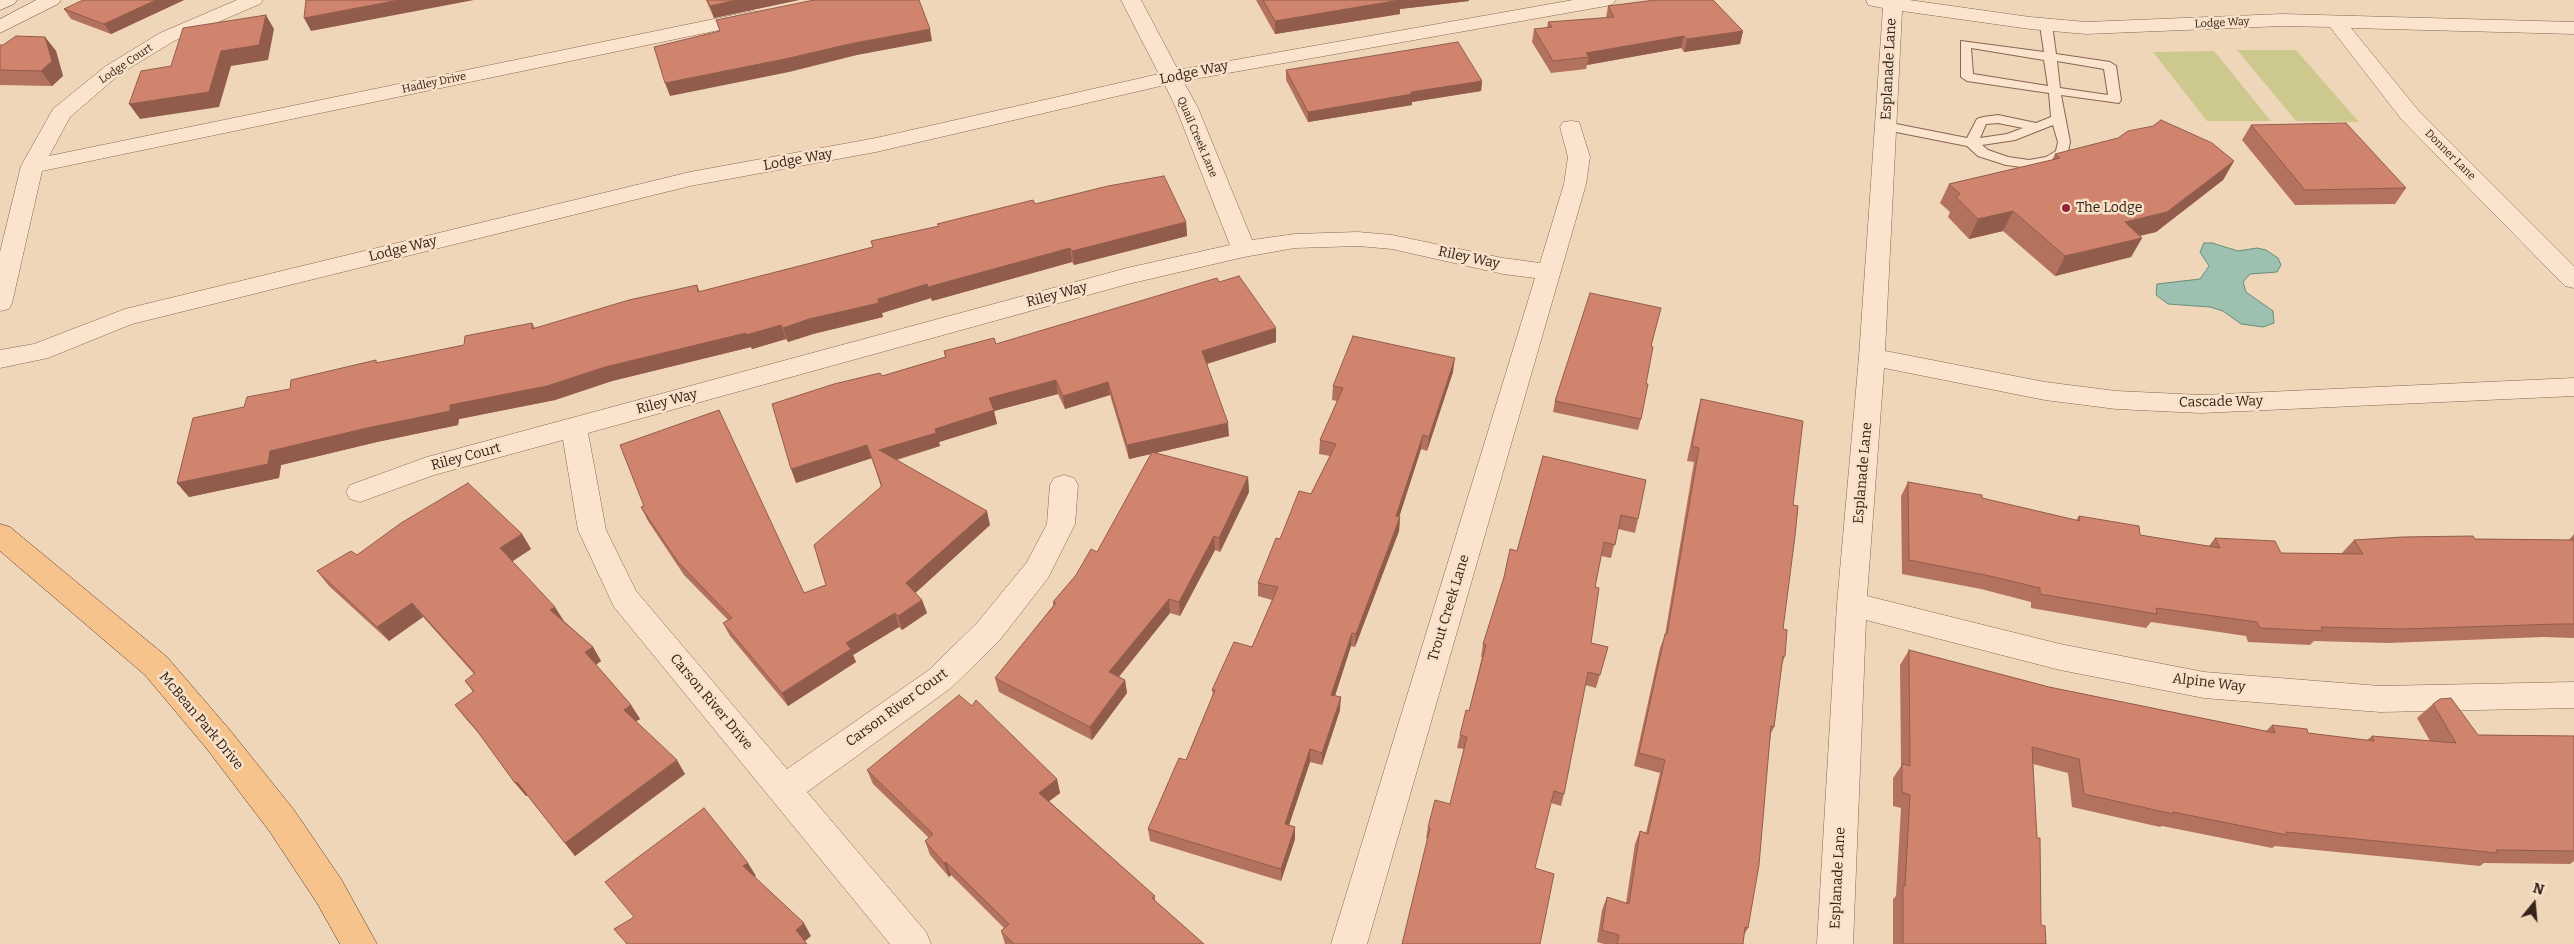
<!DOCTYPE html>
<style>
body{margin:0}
#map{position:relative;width:2574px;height:944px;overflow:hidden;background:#f0d6b9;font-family:Bitter,serif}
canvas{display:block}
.north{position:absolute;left:2509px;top:879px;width:50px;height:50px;-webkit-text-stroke:4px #f7e1c9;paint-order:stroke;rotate:17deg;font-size:14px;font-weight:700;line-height:20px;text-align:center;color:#352219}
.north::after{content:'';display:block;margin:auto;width:18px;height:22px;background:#352219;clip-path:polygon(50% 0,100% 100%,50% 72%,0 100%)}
</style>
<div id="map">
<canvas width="2574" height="944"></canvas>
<div class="north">N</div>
</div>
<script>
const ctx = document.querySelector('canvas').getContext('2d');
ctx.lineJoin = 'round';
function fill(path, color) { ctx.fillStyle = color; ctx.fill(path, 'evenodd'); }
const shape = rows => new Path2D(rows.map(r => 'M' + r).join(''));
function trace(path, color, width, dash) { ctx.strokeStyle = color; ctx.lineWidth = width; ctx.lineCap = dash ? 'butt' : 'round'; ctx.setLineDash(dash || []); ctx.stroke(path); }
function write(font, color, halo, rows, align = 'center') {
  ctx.font = font + ' Bitter,serif'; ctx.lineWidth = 5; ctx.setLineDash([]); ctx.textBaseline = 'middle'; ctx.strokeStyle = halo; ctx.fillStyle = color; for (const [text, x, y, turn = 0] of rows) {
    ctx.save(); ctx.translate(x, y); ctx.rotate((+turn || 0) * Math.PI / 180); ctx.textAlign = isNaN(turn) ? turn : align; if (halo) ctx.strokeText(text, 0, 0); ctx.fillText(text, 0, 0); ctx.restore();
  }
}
fill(shape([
 [2237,50,2296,50,2359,122,2296,121],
 [2214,51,2271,121,2207,121,2153,52]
]), '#cdc98e');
const water = shape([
 [2204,243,2212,243,2238,251,2257,248,2266,250,2278,258,2281,265,2277,272,2250,274,2243,282,2246,292,2273,311,2274,323,2263,327,2241,324,2223,311,2210,307,2168,304,2156,295,2157,284,2200,279,2209,266,2200,252,2204,243]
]);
fill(water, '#9ec0b0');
trace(water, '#668d7c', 1);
const service = shape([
 [2046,22,2052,25,2056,54,2110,62,2116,66,2121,100,2119,103,2061,95,2070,142,2067,156,2055,163,2029,168,2006,165,1978,156,1967,146,1886,130,1880,126,1886,122,1967,138,1977,119,1983,117,1998,115,2036,123,2051,117,2049,93,1967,81,1961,77,1961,41,2044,52,2040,25,2046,22],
 [1971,48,2044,60,2048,86,1973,74,1971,48],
 [2057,61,2104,69,2108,95,2060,88,2057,61],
 [1998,123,2023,128,2007,134,1980,138,1986,124,1998,123],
 [2053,125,2058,142,2056,151,2046,157,2029,160,2008,157,1988,150,1982,145,2015,140,2053,125]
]);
const minor = shape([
 [237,0,263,0,260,4,174,41,120,74,70,117,49,156,753,11,760,13,763,17,760,21,753,23,42,171,12,303,9,309,0,311,0,252,21,166,53,109,106,66,160,33,237,0],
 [1121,0,1141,0,1178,70,1573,0,1616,0,1613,4,1606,6,1183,81,1198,108,1252,240,1295,234,1358,232,1392,235,1503,258,1540,263,1564,184,1568,157,1560,127,1563,122,1571,121,1579,122,1590,157,1586,184,1367,944,1331,944,1535,278,1503,274,1392,249,1358,246,1295,248,1244,257,1128,284,588,433,606,530,636,591,787,769,929,670,977,623,1027,562,1047,524,1050,485,1054,478,1064,475,1074,478,1078,485,1075,524,1048,578,999,641,951,688,807,792,926,932,931,944,890,944,614,607,578,530,563,440,434,475,360,502,350,499,346,492,350,485,427,457,1127,268,1230,245,1176,108,1165,85,876,152,690,186,132,324,48,358,0,368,0,350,34,344,125,309,690,172,876,138,1159,74,1121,0],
 [1866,0,1909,0,2030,17,2086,22,2282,14,2574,22,2574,34,2351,28,2418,110,2574,266,2574,288,2565,286,2402,120,2330,27,2282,26,2086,34,2030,29,1902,11,1885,351,2045,382,2116,391,2201,395,2574,378,2574,396,2201,413,2116,409,2045,400,1884,368,1867,596,2060,644,2204,672,2380,686,2574,682,2574,708,2380,712,2204,698,2060,670,1866,620,1853,944,1817,944,1837,604,1859,357,1883,8,1868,5,1866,0]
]);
const secondary = shape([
 [0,0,17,0,14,4,0,10,0,0],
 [36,0,61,0,58,4,0,33,0,19,36,0]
]);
const primary = shape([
 [0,524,10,527,167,657,229,729,294,810,341,879,377,944,340,944,317,903,270,832,207,749,145,675,0,551,0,524]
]);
trace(service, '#876553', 2);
trace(minor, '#876553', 1);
trace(secondary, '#684737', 1);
trace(primary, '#533529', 1);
fill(service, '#fae4cd');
fill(minor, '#fae4cd');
fill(secondary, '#fae4cd');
fill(primary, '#f7c38d');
fill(shape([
 [184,0,111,34,71,19,64,9],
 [706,0,799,0,714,18],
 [1256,0,1469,0,1469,1,1400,9,1400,14,1275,34],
 [1608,6,1743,31,1740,44,1684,52,1681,48,1587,65,1586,69,1551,73,1532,42,1534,29,1547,28,1548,22,1606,18],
 [45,37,56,51,63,76,52,86,0,85,0,45,3,45],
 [1286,70,1482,81,1481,91,1412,102,1412,105,1308,122,1286,80],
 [2251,125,2406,188,2395,204,2295,205,2242,140],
 [2055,154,2234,161,2223,180,2156,232,2140,236,2142,238,2131,257,2055,276,2003,231,1969,239,1948,217,1950,212,1940,203,1949,184,2052,160],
 [1035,204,1186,222,1187,236,1074,265,1072,262,932,301,931,298,882,313,883,317,813,334,788,342,786,339,752,349,751,347,612,381,555,400,459,419,458,425,377,442,281,465,279,478,189,497,177,483,244,407,290,389,376,360,377,363,464,345,532,323,535,328,697,285,700,292,873,247,938,227],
 [1219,282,1276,342,1207,364,1229,436,1155,453,1248,477,1249,492,1220,552,1215,550,1180,616,1170,613,1119,677,1125,680,1127,693,1092,740,999,692,995,678,1053,606,1053,602,1097,552,1151,454,1129,459,1110,395,1065,409,1058,394,994,411,997,424,939,442,940,446,897,460,990,525,915,593,922,600,927,613,902,630,899,627,853,655,856,662,788,706,730,636,723,623,728,620,684,575,648,521,641,507,804,593,826,585,881,487,872,458,796,483,882,376,945,357,944,351,996,344],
 [1651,346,1641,419,1638,430,1553,412,1555,401],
 [1453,372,1427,451,1421,449,1399,517,1400,517,1399,531,1355,647,1351,646,1335,696,1340,710,1322,765,1310,762,1289,825,1295,827,1295,839,1281,881,1150,841,1148,829,1186,760,1213,695,1212,690,1252,647,1272,600,1258,596,1258,583,1280,539,1311,494,1330,456,1319,454,1320,440,1337,401,1332,400,1333,386],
 [1701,399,1793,505,1783,629,1785,656,1782,664,1774,727,1771,733,1748,928,1744,935,1743,944,1604,944,1597,942,1602,910,1607,897,1626,903,1635,844,1640,831,1646,833,1660,773,1634,766,1660,648,1665,635,1694,462,1687,461,1697,414],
 [1543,456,1638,519,1635,533,1618,529,1611,558,1601,556,1595,587,1591,643,1608,647,1596,688,1585,685,1564,794,1561,806,1551,803,1428,839,1426,838,1428,827,1450,804,1464,749,1457,748,1460,735,1469,711,1482,657,1481,657,1483,644,1517,551],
 [1908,482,2076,520,2079,516,2140,535,2209,546,2215,538,2281,553,2342,553,2354,540,2475,539,2569,540,2574,534,2574,638,2543,637,2388,643,2314,641,2310,645,2248,642,2246,636,2151,622,2146,628,2031,608,2031,602,1981,589,1902,574,1901,496],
 [522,534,531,549,512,561,564,621,593,647,601,661,596,665,631,705,640,719,636,721,685,774,575,856,527,795,526,796,515,783,481,736,466,719,455,705,473,692,465,681,474,674,423,617,389,641,329,586,317,571],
 [1909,650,2049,687,2266,731,2272,725,2308,733,2367,740,2372,736,2430,741,2417,718,2433,704,2478,735,2574,736,2574,861,2570,864,2484,863,2480,866,2275,846,2272,848,2162,826,2160,827,2072,807,2068,773,2033,764,2041,925,2046,944,1893,944,1893,899,1896,896,1901,808,1893,806,1893,778,1901,766,1900,665],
 [867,770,1057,779,1060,793,1049,801,1155,896,1155,901,1204,944,1005,944,1001,931,1004,928,951,875,949,877,930,855,925,841,929,838,873,784]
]), '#b3725e');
fill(shape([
 [156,0,184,0,111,34,104,24],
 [399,0,474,0,311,31,304,18],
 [737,0,799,0,714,18,710,6],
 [1398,0,1469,0,1469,1,1400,9,1400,14,1275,34,1275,21],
 [266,15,274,29,268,60,231,66,219,107,140,119,129,104,221,51],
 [930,29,932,41,857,55,789,72,670,96,665,83,854,43],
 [1743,31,1740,44,1684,52,1687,39],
 [1684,36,1681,48,1587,65,1589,57,1586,53],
 [45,37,56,51,63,76,52,86,41,71],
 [1482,81,1481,91,1412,102,1412,105,1308,122,1308,112,1411,92],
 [2234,161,2223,180,2156,232,2114,241,2125,222],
 [2013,211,2003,231,1969,239,1978,219],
 [1186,222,1187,236,1074,265,1072,251],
 [2142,238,2131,257,2055,276,2065,256],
 [1070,248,1072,262,932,301,928,287],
 [927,284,931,298,882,313,883,317,813,334,788,342,783,328,809,319],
 [781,325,786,339,752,349,751,347,612,381,555,400,459,419,458,425,377,442,281,465,279,478,189,497,177,483,270,451,450,405,746,333],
 [1276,328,1276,342,1203,365,1202,351],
 [1455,358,1453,372,1427,451,1429,437],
 [1056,380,1058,394,994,411,997,424,939,442,940,446,884,463,879,450,935,429,989,398],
 [1108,382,1110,395,1065,409,1063,396],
 [1228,423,1229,436,1129,459,1127,445],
 [1423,435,1421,449,1395,530,1396,516],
 [867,445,872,458,796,483,791,469],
 [1248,477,1249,492,1220,552,1219,538],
 [987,511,990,525,911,597,906,583],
 [1400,517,1399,531,1355,647,1356,634],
 [522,534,531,549,510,563,500,548],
 [1214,536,1215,550,1180,616,1179,602],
 [1169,599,1170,613,1111,686,1109,672],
 [922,600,927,613,902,630,898,616],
 [412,603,423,617,389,641,377,627],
 [555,607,564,621,550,610],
 [895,613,899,627,853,655,856,662,788,706,782,693,846,643],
 [1352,633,1351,646,1331,708,1331,695],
 [593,647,601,661,594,666,585,652],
 [1125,680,1127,693,1092,740,1090,727],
 [1341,697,1340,710,1322,765,1322,753],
 [631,705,640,719,633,723,624,710],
 [1310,749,1310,762,1285,837,1285,824],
 [677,760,685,774,575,856,565,843],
 [1057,779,1060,793,1043,806,1039,793],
 [517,782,528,795,526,796,515,783],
 [1295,827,1295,839,1281,881,1281,869],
 [946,862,951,875,949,877,944,863],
 [748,863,756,876,751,879,743,866],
 [804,923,811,936,804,942,796,930]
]), '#925c4c');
const building = shape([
 [83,0,156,0,104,24,64,9,83,0],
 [306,0,399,0,304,18,306,0],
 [707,0,737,0,710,6,707,0],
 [814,0,919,0,930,29,854,43,785,59,665,83,654,47,720,31,716,20,814,0],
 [1263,0,1400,0,1275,21,1263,0],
 [1655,0,1713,0,1743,31,1687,39,1684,36,1586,53,1589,57,1553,61,1534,29,1552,27,1548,22,1614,17,1608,6,1655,0],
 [266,15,259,45,221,51,209,92,129,104,141,71,171,66,183,28,266,15],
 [16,36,45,37,52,61,41,71,0,70,0,45,3,45,16,36],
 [1458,42,1482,81,1411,92,1412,94,1308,112,1286,70,1458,42],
 [2161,120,2212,143,2234,161,2167,212,2125,222,2142,238,2065,256,2013,211,1978,219,1956,197,1960,194,1949,184,2060,158,2055,154,2118,138,2128,131,2153,126,2161,120],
 [2346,123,2406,188,2305,190,2251,125,2346,123],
 [1164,176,1186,222,1072,251,1070,248,928,287,927,284,878,299,879,303,809,319,783,328,781,325,746,335,746,333,605,367,547,386,450,405,450,411,367,428,270,451,268,464,177,483,193,418,244,407,247,397,290,389,291,380,376,360,376,363,464,345,465,336,532,323,532,329,629,300,697,285,698,292,873,247,871,241,939,226,937,224,1033,200,1035,204,1108,186,1164,176],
 [1239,276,1276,328,1202,351,1228,423,1127,445,1108,382,1063,396,1056,380,989,398,994,410,935,429,936,433,879,450,987,511,906,583,922,600,898,616,895,613,846,643,851,649,782,693,723,623,732,618,678,562,641,507,644,506,620,445,719,410,804,593,826,585,814,545,882,486,867,445,791,469,772,404,834,384,880,373,882,376,946,357,944,351,994,338,996,344,1217,278,1219,282,1239,276],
 [1590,293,1661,308,1651,346,1653,347,1646,384,1648,384,1641,419,1555,401,1590,293],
 [1353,336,1455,358,1429,437,1423,435,1396,516,1400,517,1356,634,1352,633,1331,695,1341,697,1322,753,1310,749,1285,824,1295,827,1281,869,1148,829,1179,758,1186,760,1215,690,1212,690,1234,642,1252,647,1278,587,1258,583,1276,538,1280,539,1299,491,1311,494,1336,444,1320,440,1343,388,1333,386,1353,336],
 [1701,399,1803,421,1793,505,1798,506,1795,536,1783,629,1787,630,1785,656,1783,656,1774,727,1771,726,1759,865,1748,928,1745,927,1743,944,1617,944,1619,935,1602,930,1607,897,1629,904,1640,831,1648,834,1665,760,1639,753,1665,634,1667,634,1699,448,1692,446,1701,399],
 [1152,452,1248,477,1219,538,1214,536,1179,602,1169,599,1109,672,1125,680,1090,727,995,678,1056,603,1053,602,1076,575,1091,549,1097,552,1152,452],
 [1543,456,1646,480,1638,519,1621,515,1615,545,1604,542,1595,587,1599,588,1591,643,1608,647,1600,675,1588,672,1564,794,1554,791,1535,868,1554,874,1540,944,1402,944,1430,828,1428,827,1435,800,1450,804,1467,737,1460,735,1466,710,1469,711,1486,645,1483,644,1504,577,1510,549,1517,551,1543,456],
 [1908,482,1982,495,1982,498,2080,521,2079,516,2139,526,2140,535,2220,548,2215,538,2275,541,2281,553,2363,554,2354,540,2402,537,2473,536,2475,539,2574,540,2574,624,2558,624,2402,629,2321,627,2323,631,2260,628,2257,622,2156,608,2157,614,2040,594,2040,588,1990,576,1909,560,1908,482],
 [468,483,522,534,500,548,555,607,550,610,593,647,585,652,631,705,624,710,677,760,565,843,517,782,515,783,475,728,455,705,474,691,465,681,475,673,412,603,377,627,317,571,351,551,357,555,401,523,468,483],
 [1909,650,2049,687,2275,733,2272,725,2307,729,2308,733,2374,741,2372,736,2456,743,2433,704,2440,699,2451,698,2478,735,2574,736,2574,851,2496,850,2498,853,2286,832,2287,835,2173,812,2173,814,2084,794,2079,759,2032,747,2037,838,2040,838,2041,925,2045,926,2046,944,1903,944,1903,886,1905,886,1910,795,1902,792,1902,764,1910,766,1909,650],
 [959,695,972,706,976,700,1057,779,1039,793,1155,896,1152,898,1204,944,1014,944,1001,931,1009,924,946,862,944,863,925,841,933,834,867,770,959,695],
 [704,808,748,863,743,866,804,923,796,930,807,944,627,944,614,929,634,917,605,882,704,808]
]);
fill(building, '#d0846d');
trace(building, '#925c4c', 1);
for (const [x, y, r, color] of [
 [2066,208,5,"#982137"]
]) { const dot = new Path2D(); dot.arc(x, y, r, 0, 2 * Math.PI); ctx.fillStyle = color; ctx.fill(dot); trace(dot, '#f7e1c9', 2); }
write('11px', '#352219', '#f7e1c9', [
 ["Lodge Way",2222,23,-3],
 ["Lodge Court",126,64,-34],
 ["Hadley Drive",434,83,-12],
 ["Quail Creek Lane",1197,137,67],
 ["Donner Lane",2450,155,45]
]);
write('14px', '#352219', '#f7e1c9', [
 ["Esplanade Lane",1889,69,-87],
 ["Lodge Way",1194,73,-12],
 ["Lodge Way",798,160,-10],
 ["Lodge Way",403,249,-14],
 ["Riley Way",1469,258,12],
 ["Riley Way",1057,295,-15],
 ["Riley Way",667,402,-15],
 ["Cascade Way",2221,402,-1],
 ["Riley Court",466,457,-15],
 ["Esplanade Lane",1863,473,-85],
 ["Trout Creek Lane",1449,608,-73],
 ["Alpine Way",2209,683,7],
 ["Carson River Drive",711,702,50],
 ["Carson River Court",897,708,-36],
 ["McBean Park Drive",201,721,50],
 ["Esplanade Lane",1838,878,-87]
]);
write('14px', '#352219', '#f7e1c9', [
 ["The Lodge",2076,208]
], 'left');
</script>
